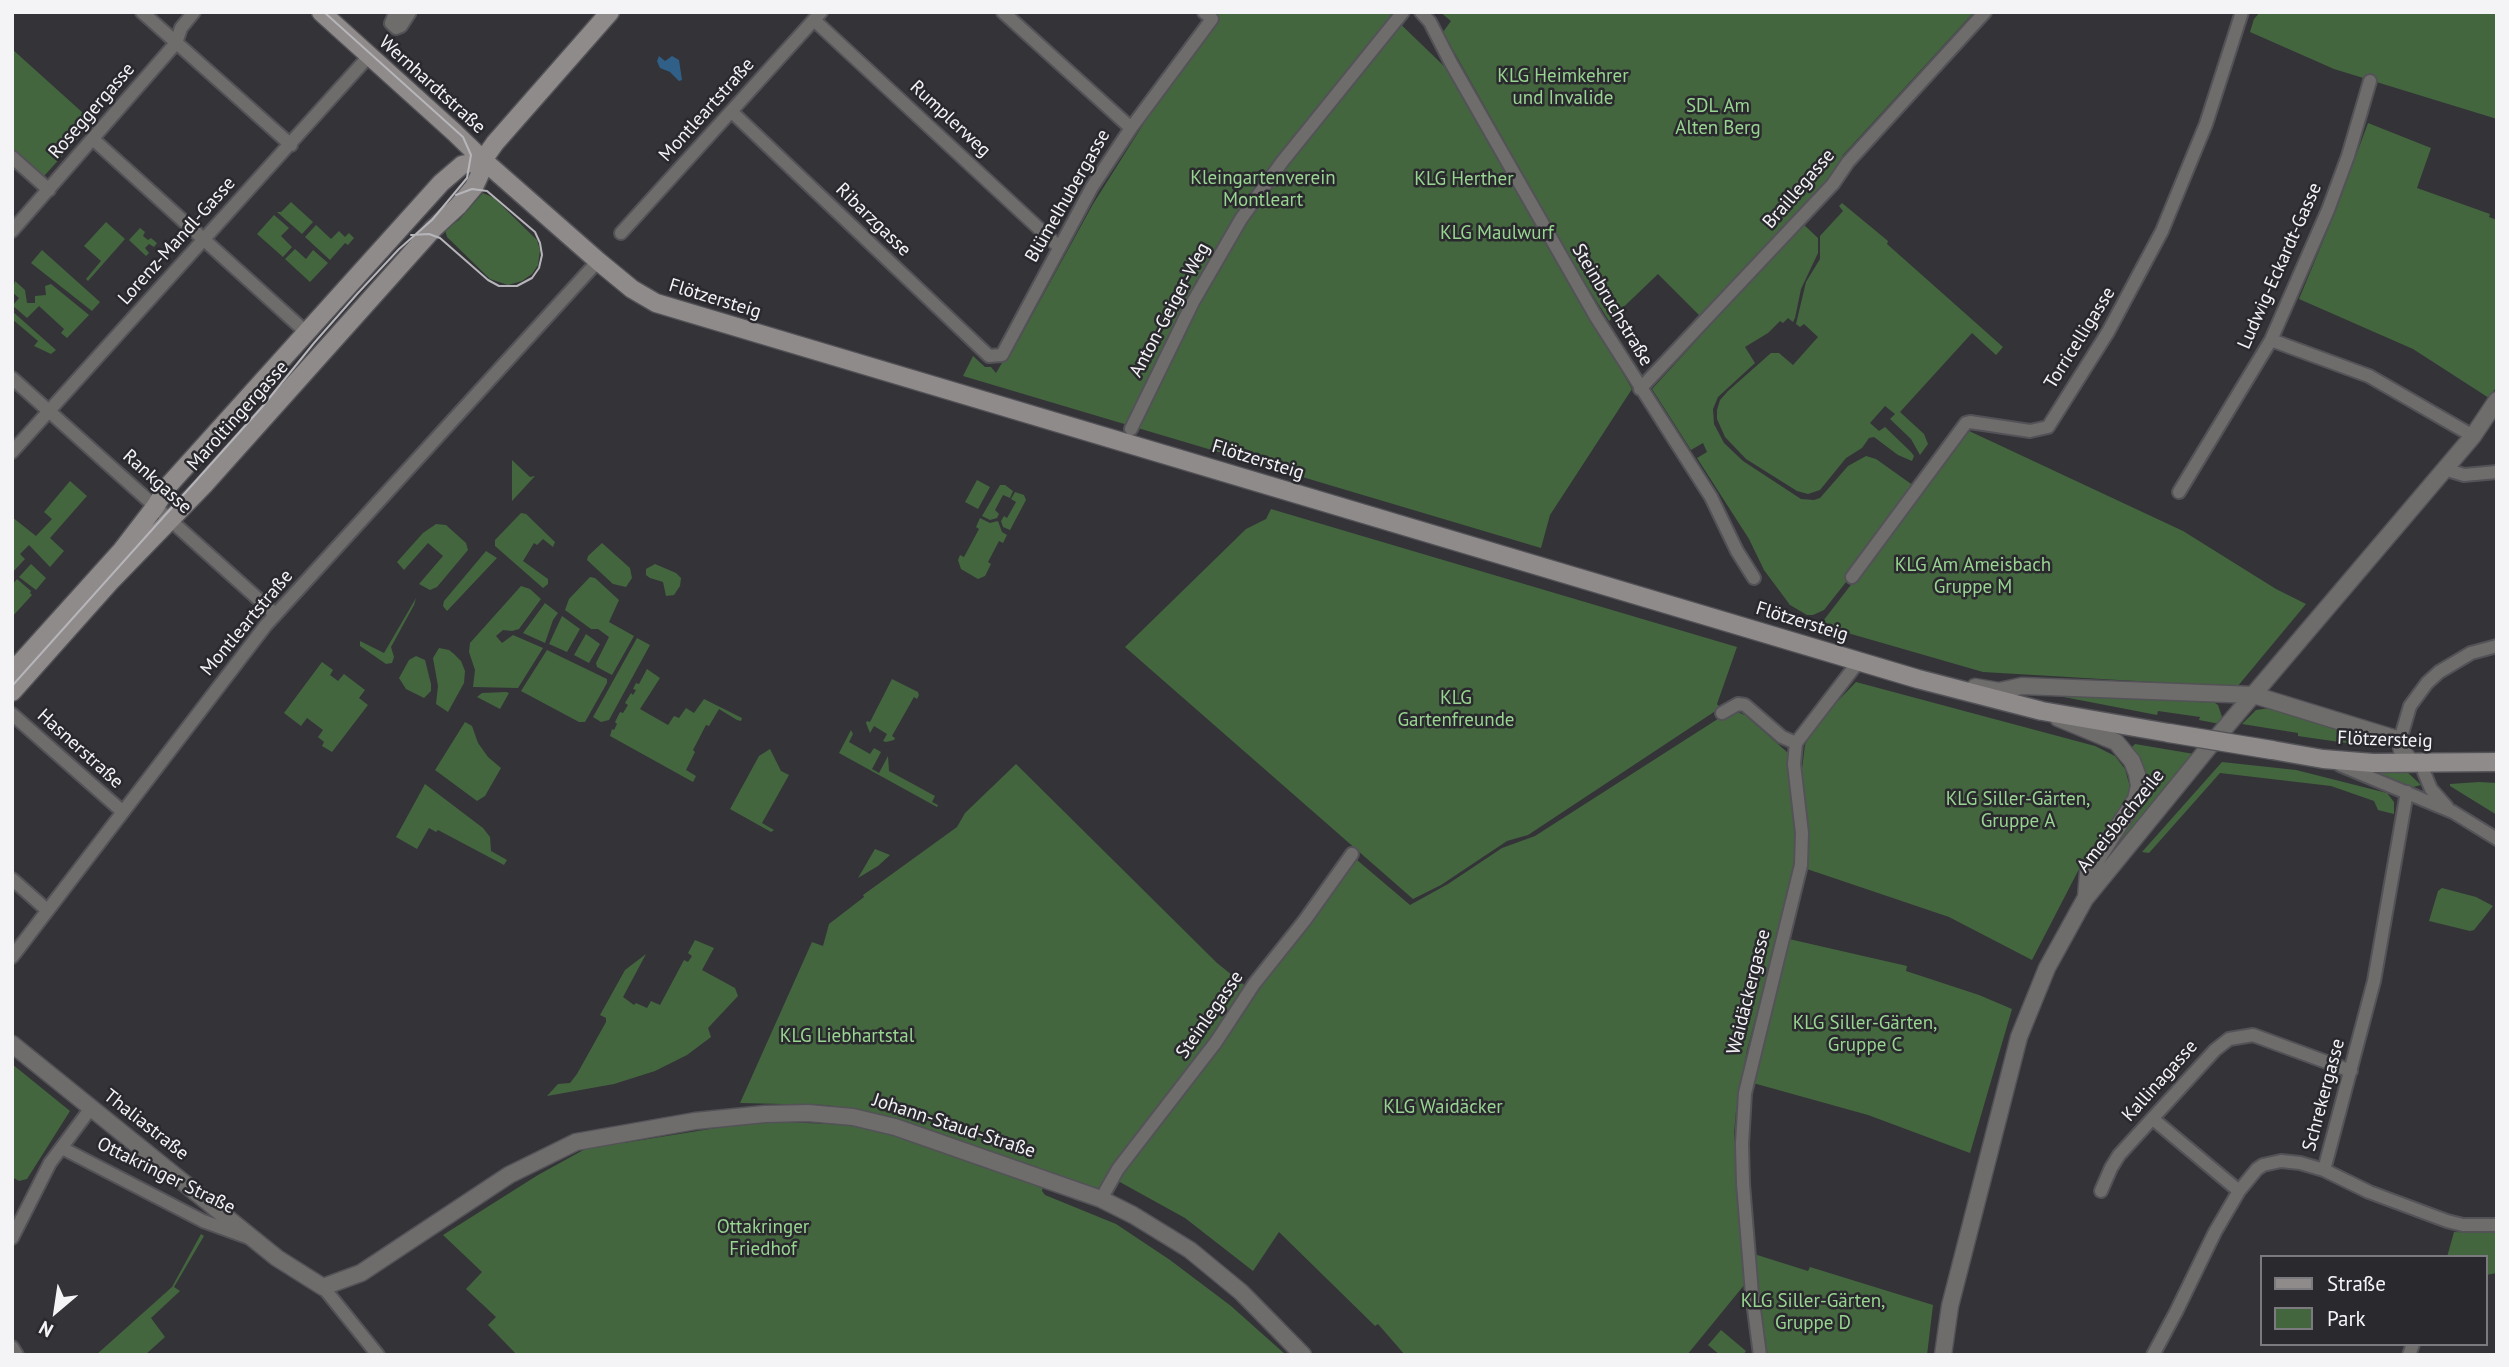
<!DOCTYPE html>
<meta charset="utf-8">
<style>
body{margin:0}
#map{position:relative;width:2509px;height:1367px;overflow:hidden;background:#343338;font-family:"PT Sans",sans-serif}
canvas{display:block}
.frame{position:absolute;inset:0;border:14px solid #f4f4f7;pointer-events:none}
.legend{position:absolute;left:2260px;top:1255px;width:228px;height:91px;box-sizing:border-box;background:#2a292e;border:2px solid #7b7a7e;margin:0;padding:9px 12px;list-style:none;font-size:21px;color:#f4f4f7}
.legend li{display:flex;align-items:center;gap:14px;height:35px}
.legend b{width:35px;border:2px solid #7b7a7e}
.north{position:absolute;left:21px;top:1276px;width:70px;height:70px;-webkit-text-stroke:5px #2a292e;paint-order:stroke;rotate:209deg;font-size:19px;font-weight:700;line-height:28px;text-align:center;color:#f4f4f7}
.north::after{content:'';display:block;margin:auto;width:24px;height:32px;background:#f4f4f7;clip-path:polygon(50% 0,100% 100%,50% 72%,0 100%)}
</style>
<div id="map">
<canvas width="2509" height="1367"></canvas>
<div class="frame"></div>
<ul class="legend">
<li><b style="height:9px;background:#908b8b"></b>Straße</li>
<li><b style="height:19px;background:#43663f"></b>Park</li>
</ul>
<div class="north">N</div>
</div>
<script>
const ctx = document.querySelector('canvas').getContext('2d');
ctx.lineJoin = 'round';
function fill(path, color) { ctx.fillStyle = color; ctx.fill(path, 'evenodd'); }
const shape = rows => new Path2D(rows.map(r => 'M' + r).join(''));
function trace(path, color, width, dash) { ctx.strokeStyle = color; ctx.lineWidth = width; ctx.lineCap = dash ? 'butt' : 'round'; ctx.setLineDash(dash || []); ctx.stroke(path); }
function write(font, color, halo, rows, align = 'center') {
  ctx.font = font + ' "PT Sans",sans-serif'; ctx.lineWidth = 5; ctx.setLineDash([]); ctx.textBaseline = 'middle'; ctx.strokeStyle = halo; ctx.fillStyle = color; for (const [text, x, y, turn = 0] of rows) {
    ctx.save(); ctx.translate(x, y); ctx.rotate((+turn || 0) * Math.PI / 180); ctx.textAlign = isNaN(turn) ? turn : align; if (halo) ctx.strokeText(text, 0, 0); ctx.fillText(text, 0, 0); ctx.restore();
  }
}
fill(shape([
 [1213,12,1388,12,1447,69,1475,113,1504,168,1632,389,1550,515,1541,548,963,376,973,356,985,367,991,367,996,373,1009,351,1012,352,1093,204,1151,112,1217,23],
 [1440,12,1974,12,1843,155,1830,179,1701,317,1658,274,1609,321,1541,213,1534,194,1443,32,1451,21],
 [2260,12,2497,12,2497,119,2334,69,2250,32,2254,19],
 [12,49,93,122,44,176,12,148],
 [2368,123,2431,148,2417,188,2490,214,2489,217,2497,220,2497,386,2489,398,2413,349,2299,299,2336,210],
 [483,193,494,198,537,240,540,250,538,265,532,274,522,281,508,285,490,279,447,237,445,230,459,220],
 [291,202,313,222,302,234,277,212,281,212],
 [1842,203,1888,241,1887,244,2003,347,1996,355,1972,333,1900,412,1924,434,1928,444,1920,455,1911,439,1890,419,1895,414,1885,406,1870,423,1879,431,1885,427,1911,452,1914,456,1912,461,1898,455,1874,437,1869,438,1862,448,1846,458,1820,490,1808,494,1797,491,1746,459,1725,437,1717,419,1717,410,1720,400,1728,391,1771,353,1779,353,1793,365,1818,337,1804,324,1800,327,1796,324,1806,282,1820,259,1820,236,1843,211,1839,206],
 [274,215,289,228,281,236,292,247,283,257,257,234],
 [106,222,125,239,88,281,86,279,101,261,84,246],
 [1803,224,1818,238,1818,253,1801,289,1795,318,1793,322,1788,318,1783,323,1780,321,1768,333,1745,347,1755,363,1718,397,1713,409,1714,424,1724,443,1743,461,1801,499,1814,500,1820,498,1848,466,1866,456,1876,459,1914,486,1854,572,1824,610,1813,615,1807,615,1790,605,1764,570,1749,539,1697,458,1707,452,1703,443,1691,450,1652,389],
 [316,225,331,239,339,231,345,237,349,233,354,238,348,245,345,243,330,260,305,237],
 [140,228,145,232,143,236,148,240,151,238,157,243,154,247,149,244,145,248,149,253,146,256,129,240],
 [295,249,306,259,313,250,328,263,310,282,285,259],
 [42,250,100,302,92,311,31,263],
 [15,281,25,290,27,303,35,303,35,296,46,295,45,286,51,284,89,315,67,338,61,333,64,329,39,306,27,318,12,305,12,303,14,304,19,298,12,292],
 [12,311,56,350,51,354,34,346,38,341,12,319],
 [1967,430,2183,531,2276,589,2306,604,2237,687,1983,672,1820,625,1940,469],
 [512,460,530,477,535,476,512,501],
 [977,480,990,487,978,509,965,502],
 [70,481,87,496,50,538,64,551,50,567,29,545,20,554,25,559,12,573,12,517,36,536,52,519,44,512],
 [1000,485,1005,485,1013,491,1010,498,1003,495,995,510,999,514,997,518,990,520,982,516],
 [1015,492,1024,495,1026,500,1010,530,1003,527,1001,521,1004,516,1007,518,1016,502,1011,499],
 [1271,509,1737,647,1717,704,1720,708,1528,835,1507,841,1441,885,1413,899,1125,647,1246,529,1266,519],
 [521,513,526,514,555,542,553,547,543,539,537,545,534,543,523,561,548,579,548,584,543,588,495,546,495,540],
 [980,518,990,523,998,521,1002,532,1007,535,1003,543,999,541,988,562,991,564,985,576,978,579,961,569,958,560,960,555,964,557,979,529,976,527],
 [436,524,446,525,466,543,468,550,437,587,430,590,419,584,443,556,428,543,404,570,397,562,423,533],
 [602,543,630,568,632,578,626,587,613,584,587,560,588,556],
 [486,551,497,558,447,611,443,606,444,601],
 [31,564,46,578,36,590,19,577],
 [655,564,676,573,681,578,680,586,674,595,666,596,663,582,650,578,646,575,646,569],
 [590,577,595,578,619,600,609,622,634,636,612,675,597,667,596,663,609,637,598,629,591,629,565,610,569,599],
 [17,579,31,591,30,593,32,595,12,617,12,585],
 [521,586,530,589,541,599,519,629,512,631,503,630,496,636,502,643,513,635,543,648,518,688,473,687,475,670,469,652,470,643],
 [416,598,414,605,391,647,394,657,392,663,386,664,360,646,360,641,384,653],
 [545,603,558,613,553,620,545,643,523,633],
 [562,616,580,629,567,652,549,644],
 [586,634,600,644,589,663,574,655],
 [637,638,650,645,609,720,601,722,593,717],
 [439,648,449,650,454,654,461,661,465,671,464,683,448,712,436,704,438,686,433,658],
 [547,650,607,679,607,683,585,722,579,722,521,691],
 [416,656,425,660,431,684,431,691,424,698,406,689,399,678,409,660],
 [322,662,333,670,330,675,338,681,344,674,365,690,359,698,368,705,332,752,322,746,324,742,318,737,323,730,307,718,301,726,284,713],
 [647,669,660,678,640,709,668,725,674,716,679,718,686,708,694,713,704,699,742,718,741,721,737,720,719,709,709,726,706,725,693,750,695,752,686,770,696,776,693,782,610,736,612,729,614,730,617,724,615,722,620,712,623,713,628,705,625,703,631,693,633,695,636,690,633,689,636,683,639,684],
 [892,679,918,692,919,695,917,699,914,697,892,736,895,738,894,740,886,742,883,741,887,734,874,726,870,733,866,723,867,721,870,722],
 [1856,682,2095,746,2115,756,2125,769,2130,787,2125,805,2078,871,2032,960,1949,917,1804,868,1801,777,1805,745,1816,724],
 [506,692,509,693,500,709,477,697,482,693],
 [2038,692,2209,699,2218,705,2222,717,2220,724,2199,720,2200,717,2158,711,2157,715],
 [2270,708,2386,744,2383,747,2353,744,2298,736,2298,733,2242,724,2256,710],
 [1737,712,1745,715,1787,752,1795,836,1794,860,1785,908,1747,1050,1736,1111,1734,1134,1745,1284,1687,1355,1405,1355,1378,1324,1375,1326,1279,1232,1253,1271,1185,1218,1118,1181,1256,993,1256,985,1272,970,1304,931,1349,866,1357,860,1410,905,1448,884,1502,848,1535,836,1724,715],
 [465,722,472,726,478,743,488,757,501,768,485,796,477,801,435,770],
 [851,730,853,734,849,742,870,754,874,748,881,752,872,769,879,773,888,756,889,771,935,796,932,802,938,805,937,807,839,753],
 [2135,744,2194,754,2098,868,2097,866,2141,807,2146,788,2131,748],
 [770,749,781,771,789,775,762,823,774,830,771,832,730,809,759,756],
 [2222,762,2296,770,2387,793,2394,802,2394,814,2378,810,2374,801,2331,786,2220,773,2149,853,2142,852],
 [1016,764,1217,963,1248,988,1212,1041,1099,1190,891,1117,826,1105,740,1103,812,942,823,946,829,924,864,897,863,895,957,827,965,813],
 [2406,771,2421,785,2409,788,2376,774,2375,772],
 [2479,782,2497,783,2497,815,2450,786,2450,784],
 [425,784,483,828,490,837,491,851,507,860,504,865,438,830,436,832,429,828,417,849,396,837],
 [875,849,890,855,878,866,858,878],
 [2442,888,2476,897,2493,906,2474,930,2470,931,2429,921,2438,891],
 [1789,939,1907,966,1906,971,1979,995,2012,1009,1970,1153,1868,1115,1753,1083],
 [695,940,714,948,702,970,735,988,738,996,708,1028,711,1037,687,1055,655,1071,614,1084,547,1096,558,1084,570,1083,577,1074,606,1022,606,1018,600,1015,625,970,646,954,623,997,634,1005,636,1003,647,1008,651,1001,660,1005,684,960,688,962,692,956,688,953],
 [12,1064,70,1111,27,1179,19,1181,12,1177],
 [760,1121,852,1125,897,1136,1043,1187,1042,1191,1045,1195,1116,1224,1170,1260,1231,1306,1286,1355,517,1355,488,1325,496,1317,466,1289,482,1272,443,1235,538,1175,596,1143,623,1143],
 [2497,1230,2497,1273,2486,1275,2486,1257,2447,1257,2454,1232,2485,1233],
 [201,1234,204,1236,174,1287,180,1291,151,1318,165,1337,145,1355,96,1355,172,1287],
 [1754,1254,1808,1271,1810,1267,1933,1305,1927,1355,1765,1355],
 [1721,1330,1746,1351,1743,1355,1720,1355,1708,1345]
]), '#43663f');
fill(shape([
 [659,56,665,61,672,56,679,60,682,80,679,81,670,72,660,68,657,61]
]), '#306087');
const minor = shape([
 [142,12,291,145],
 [396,12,391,23,396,28,401,26,410,12],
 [1003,12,1131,128],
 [1421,12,1430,22,1451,63,1596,317,1711,497,1737,551,1754,578],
 [814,20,1059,247],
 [732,112,989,356,1002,355,1092,187,1131,128,1212,19,1204,12],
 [94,140,307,333],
 [12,157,49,190],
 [12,231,176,43,181,28,194,12],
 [621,233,821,12],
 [2271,340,2369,376,2473,436],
 [12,378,275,614],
 [1640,389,1833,184,1848,162,1985,12],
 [1131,429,1193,302,1241,219,1282,162,1403,12],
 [12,452,369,56],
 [2444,469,2464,475,2497,472],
 [2179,492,2271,340,2328,210,2348,156,2370,81],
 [1852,577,1966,423,1970,422,2030,431,2048,427,2108,332,2162,231,2206,124,2242,12],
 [1722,713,1738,704,1745,705,1782,737,1796,743],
 [12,714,123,812],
 [2400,740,2410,706,2427,683,2439,672,2471,653,2497,646],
 [2424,763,2424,772,2431,789,2447,807],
 [2340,765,2453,812,2497,839],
 [12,879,47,910],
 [12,957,266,625,598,261],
 [2153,1119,2239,1191],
 [62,1148,203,1221,247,1237],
 [2324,1170,2374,981,2407,792],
 [2101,1191,2111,1168,2119,1155,2215,1050,2229,1039,2253,1035,2351,1071],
 [1101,1199,1118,1169,1216,1042,1254,984,1305,920,1352,854],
 [12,1238,50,1163,91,1108],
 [323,1287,378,1355],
 [12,1347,17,1355],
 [1760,1355,1752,1294,1743,1184,1742,1144,1745,1093,1801,865,1802,833,1794,764,1796,743,1859,661],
 [2153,1355,2176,1312,2215,1232,2239,1191,2257,1169,2263,1165,2281,1161,2300,1163,2324,1170,2369,1192,2447,1221,2463,1225,2497,1225],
 [2409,1355,2413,1344]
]);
const tertiary = shape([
 [1975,687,1999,691,2022,686,2254,695,2400,740,2402,751,2412,763],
 [2058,718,2116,742,2132,761,2137,774,2139,786,2136,799,2088,873,2086,897],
 [12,1044,277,1258,323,1287,361,1273,509,1175,576,1142,695,1121,765,1114,808,1113,853,1117,895,1127,1101,1199,1133,1215,1190,1250,1241,1292,1303,1355],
 [1943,1355,1950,1306,2019,1037,2047,968,2085,899,2213,742,2473,436,2497,400]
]);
const secondary = shape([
 [321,12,454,132,483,160,598,261,632,289,656,303,1918,679,2042,711,2169,733],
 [12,672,122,550,155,507,168,486,441,183,462,165,483,160],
 [12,692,110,582,204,485,433,229,458,206,474,187,480,174,483,160,495,143,610,12],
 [2272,750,2323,759,2373,763,2497,762]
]);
trace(minor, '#535257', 16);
trace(tertiary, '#535257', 19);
trace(secondary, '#535257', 21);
trace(minor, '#6f6c6c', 12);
trace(tertiary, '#6f6c6c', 16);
trace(secondary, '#908b8b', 18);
trace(shape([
 [411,235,429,234,440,238,488,280,499,286,517,286,532,278,539,268,542,255,540,243,535,232,487,191,472,189,456,195],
 [12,686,262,407,314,343,358,293,399,249,432,220,467,178,471,155,463,137,324,12]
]), '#b6b5b9', 2);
const secondaryBridge = shape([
 [2169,733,2272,750]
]);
trace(secondaryBridge, '#535257', 21, []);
trace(secondaryBridge, '#908b8b', 18);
write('19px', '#98d591', '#2a292e', [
 ["KLG Heimkehrer",1563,77],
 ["und Invalide",1563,99],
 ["SDL Am",1718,107],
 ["Alten Berg",1718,129],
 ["Kleingartenverein",1263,179],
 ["Montleart",1263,201],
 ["KLG Herther",1464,180],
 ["KLG Maulwurf",1497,234],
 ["KLG Am Ameisbach",1973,566],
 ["Gruppe M",1973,588],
 ["KLG",1456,699],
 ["Gartenfreunde",1456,721],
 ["KLG Siller-Gärten,",2018,800],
 ["Gruppe A",2018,822],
 ["KLG Siller-Gärten,",1865,1024],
 ["Gruppe C",1865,1046],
 ["KLG Liebhartstal",847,1037],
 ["KLG Waidäcker",1443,1108],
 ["Ottakringer",763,1228],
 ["Friedhof",763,1250],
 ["KLG Siller-Gärten,",1813,1302],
 ["Gruppe D",1813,1324]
]);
write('19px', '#f4f4f7', '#2a292e', [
 ["Wernhardtstraße",432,85,42],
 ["Montleartstraße",707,110,-48],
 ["Roseggergasse",92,111,-49],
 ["Rumplerweg",950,119,43],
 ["Braillegasse",1799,189,-49],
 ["Blümelhubergasse",1068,196,-60],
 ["Ribarzgasse",873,220,44],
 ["Lorenz-Mandl-Gasse",177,241,-48],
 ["Ludwig-Eckardt-Gasse",2280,266,-66],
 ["Flötzersteig",715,299,17],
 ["Steinbruchstraße",1612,305,59],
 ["Anton-Geiger-Weg",1170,310,-62],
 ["Torricelligasse",2080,338,-58],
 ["Maroltingergasse",238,416,-48],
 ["Flötzersteig",1258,460,17],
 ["Rankgasse",157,482,42],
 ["Flötzersteig",1802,622,17],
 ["Montleartstraße",247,623,-50],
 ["Flötzersteig",2385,740,2],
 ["Hasnerstraße",80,749,42],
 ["Ameisbachzeile",2121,821,-51],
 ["Waidäckergasse",1749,992,-76],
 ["Steinlegasse",1210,1015,-55],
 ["Kallinagasse",2160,1081,-48],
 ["Schrekergasse",2324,1095,-75],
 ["Thaliastraße",146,1125,38],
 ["Johann-Staud-Straße",954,1126,18],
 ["Ottakringer Straße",166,1176,26]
]);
</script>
